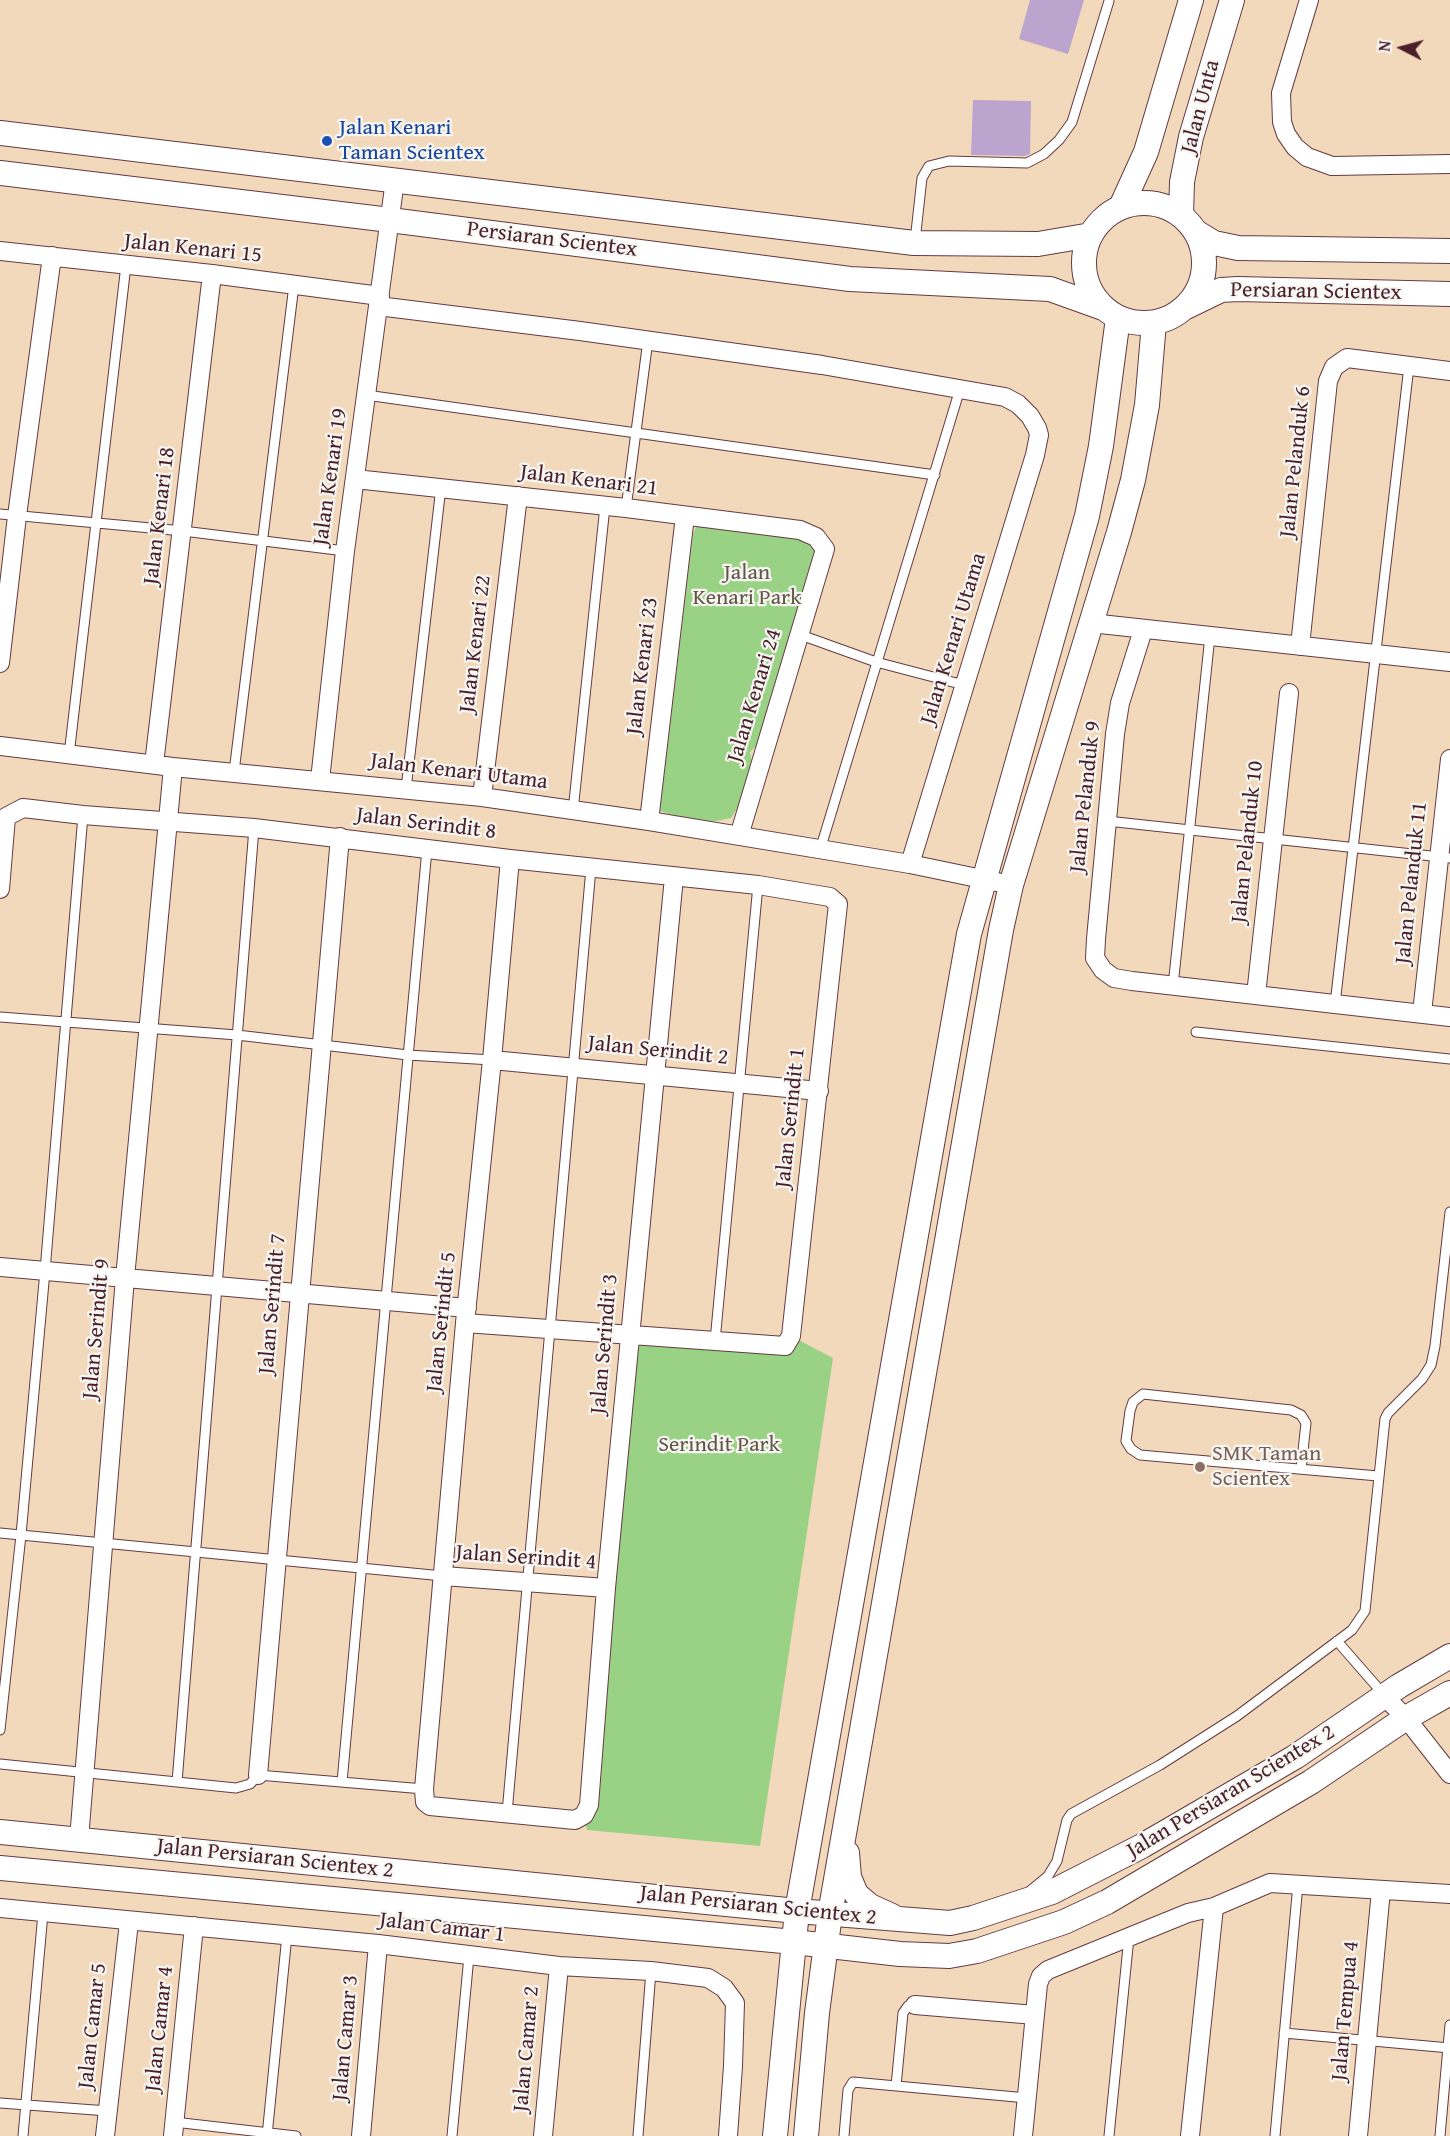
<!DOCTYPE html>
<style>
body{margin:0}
#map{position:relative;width:1450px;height:2136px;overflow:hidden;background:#f3d9bb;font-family:"Gentium Book Plus",serif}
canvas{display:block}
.north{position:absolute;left:1372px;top:18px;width:60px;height:60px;-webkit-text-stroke:4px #f6f6f2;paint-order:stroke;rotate:276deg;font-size:16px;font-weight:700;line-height:24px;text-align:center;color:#4a1f2b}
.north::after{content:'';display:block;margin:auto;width:21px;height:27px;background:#4a1f2b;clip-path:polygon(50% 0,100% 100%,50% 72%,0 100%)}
</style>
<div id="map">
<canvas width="1450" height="2136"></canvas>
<div class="north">N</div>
</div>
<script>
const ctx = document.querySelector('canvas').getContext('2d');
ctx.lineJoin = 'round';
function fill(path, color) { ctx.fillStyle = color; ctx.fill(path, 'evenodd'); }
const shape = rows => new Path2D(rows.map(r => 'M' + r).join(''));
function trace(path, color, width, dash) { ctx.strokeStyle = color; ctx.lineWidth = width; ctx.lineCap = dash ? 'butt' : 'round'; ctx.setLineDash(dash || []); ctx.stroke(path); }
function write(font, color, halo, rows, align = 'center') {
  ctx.font = font + ' "Gentium Book Plus",serif'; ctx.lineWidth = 4.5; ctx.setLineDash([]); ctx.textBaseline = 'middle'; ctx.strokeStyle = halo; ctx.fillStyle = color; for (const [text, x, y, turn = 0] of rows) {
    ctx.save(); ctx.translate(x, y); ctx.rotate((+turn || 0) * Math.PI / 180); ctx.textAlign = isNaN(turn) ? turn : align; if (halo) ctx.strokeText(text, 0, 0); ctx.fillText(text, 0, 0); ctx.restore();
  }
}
fill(shape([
 [700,518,816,537,810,583,758,744,750,752,754,772,746,795,731,818,701,824,660,811,693,534],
 [630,1334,715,1341,791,1336,833,1358,760,1846,587,1830,584,1815]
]), '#9ad285');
fill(shape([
 [1030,0,1084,0,1068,54,1019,39],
 [973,100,1031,101,1030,154,1025,156,971,155]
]), '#bba4ce');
const lane = shape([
 [915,241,922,178,929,166,949,161,1027,163,1044,154,1059,140,1072,122,1109,1],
 [366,395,935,475],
 [626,508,648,340],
 [0,514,183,531,345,551],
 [798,634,876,662,964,685],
 [69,755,126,265],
 [234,772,294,285],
 [406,789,441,487],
 [573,811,605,506],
 [1107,821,1450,858],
 [820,850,960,389],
 [1173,986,1210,636],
 [1335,1004,1409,366],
 [0,1017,237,1035,408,1055,492,1060],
 [1196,1032,1450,1059],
 [715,1341,758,885],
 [1301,1469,1306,1423,1301,1415,1291,1410,1143,1394,1133,1402,1130,1411,1126,1441,1131,1449,1140,1455,1378,1476],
 [0,1533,443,1576],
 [1337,1641,1385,1696],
 [0,1730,21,1535,45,1271,83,815],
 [0,1764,236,1788,250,1784,258,1775,424,1789],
 [177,1782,254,828],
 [342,1782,427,849],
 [507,1813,591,868],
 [1030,1891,1048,1876,1057,1861,1067,1820,1071,1814,1160,1765,1237,1716,1344,1636,1352,1630,1365,1611,1385,1419,1388,1413,1422,1379,1431,1365,1435,1346,1450,1212],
 [1284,2033,1450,2048],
 [896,2086,903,2013,908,2006,915,2005],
 [0,2103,108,2111],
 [174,2122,296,2136],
 [23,2136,43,1913],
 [267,2136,287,1935],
 [452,2136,469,1956],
 [638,2136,651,1971],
 [844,2136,848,2090,853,2082,1027,2098],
 [1109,2136,1129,1937],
 [1275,2136,1298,1884],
 [1440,2136,1450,2025]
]);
const street = shape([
 [1309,0,1281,93,1282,122,1286,134,1295,147,1307,157,1332,166,1450,164],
 [0,251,212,274,380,296],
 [378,306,580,331,822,365,1005,397,1018,404,1030,416,1037,428,1039,435,1035,455,910,864],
 [355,479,626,508,800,530,816,537,825,549,739,836],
 [1091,623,1450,662],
 [1143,630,1120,703,1115,734,1096,939,1095,958,1103,970,1114,978,1132,981,1450,1017],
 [1300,646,1328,381,1334,367,1347,358,1450,371],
 [0,663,17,516,52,256],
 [0,746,173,767,482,797,649,821,910,864,1011,885],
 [154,764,212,274],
 [320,780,345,551,395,180],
 [482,797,518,496],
 [649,821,685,516],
 [510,859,492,1060,465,1323,424,1789,425,1802,430,1806,575,1820,584,1815,589,1805,606,1588,674,877],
 [0,889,6,817,23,808,83,815,254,828,510,859,758,885,830,897,838,904,791,1336,785,1346,465,1323],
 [1256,995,1289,693],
 [1422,1013,1450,759],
 [492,1060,819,1091],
 [0,1267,467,1308],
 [443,1576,606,1588],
 [1385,1697,1406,1718,1450,1774],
 [258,1775,340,837],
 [79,1839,125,1278,173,767],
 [0,1908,378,1944,559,1966,651,1971,708,1978,724,1988,735,2003,733,2066,728,2136],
 [915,2005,1035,2015],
 [105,2136,129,1922],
 [173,2136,194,1926],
 [361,2136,378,1944],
 [543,2136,559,1966],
 [1023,2136,1038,1984,1041,1976,1048,1970,1188,1913,1214,1907,1270,1883,1450,1894],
 [1190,2136,1214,1907],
 [1358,2136,1381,1890]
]);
const secondary = shape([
 [0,133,914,243,1038,244,1091,235],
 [0,173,390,220,850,279,1050,289,1103,308],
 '1084 263a60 60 0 1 1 120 0a60 60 0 1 1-120 0Z',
 [1121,207,1146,152,1191,0],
 [1181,215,1182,182,1191,137,1232,0],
 [1196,232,1214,243,1238,248,1450,251],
 [1186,307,1221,290,1238,289,1450,294],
 [0,1832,797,1911,950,1923,973,1918,1052,1892,1142,1846,1295,1757,1399,1686,1450,1656],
 [847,1853,849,1877,856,1894,870,1906,892,1916],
 [0,1868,794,1942,900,1954,949,1956,977,1951,1064,1922,1107,1902,1311,1782,1406,1718,1450,1693],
 [775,2136,797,1911,969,934,1087,516,1101,446,1118,318],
 [806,2136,817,2013,830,1914,1001,930,1011,885,1119,532,1133,480,1147,405,1154,323]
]);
trace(lane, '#633b41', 11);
trace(street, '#633b41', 20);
trace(secondary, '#633b41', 26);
trace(lane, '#fff', 9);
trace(street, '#fff', 18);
trace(secondary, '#fff', 24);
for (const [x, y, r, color] of [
 [327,141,6,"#1a4fb4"],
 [1200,1467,6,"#8d6e63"]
]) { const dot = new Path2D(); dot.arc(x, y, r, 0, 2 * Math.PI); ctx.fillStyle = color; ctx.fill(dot); trace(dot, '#f6f6f2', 2); }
write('22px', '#4a1f2b', '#f6f6f2', [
 ["Jalan Unta",1201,107,-75],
 ["Persiaran Scientex",552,240,7],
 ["Jalan Kenari 15",193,249,6],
 ["Persiaran Scientex",1316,292,1],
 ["Jalan Pelanduk 6",1296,462,-84],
 ["Jalan Kenari 19",331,477,-82],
 ["Jalan Kenari 21",589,481,7],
 ["Jalan Kenari 18",160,516,-83],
 ["Jalan Kenari Utama",954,639,-73],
 ["Jalan Kenari 22",476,644,-83],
 ["Jalan Kenari 23",643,666,-83],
 ["Jalan Kenari 24",755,696,-73],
 ["Jalan Kenari Utama",459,772,7],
 ["Jalan Pelanduk 9",1086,797,-84],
 ["Jalan Serindit 8",426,824,7],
 ["Jalan Pelanduk 10",1248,842,-84],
 ["Jalan Pelanduk 11",1412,883,-84],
 ["Jalan Serindit 2",658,1051,6],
 ["Jalan Serindit 1",791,1118,-84],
 ["Jalan Serindit 7",273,1304,-85],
 ["Jalan Serindit 5",442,1322,-84],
 ["Jalan Serindit 9",97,1329,-85],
 ["Jalan Serindit 3",605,1344,-85],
 ["Jalan Serindit 4",526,1558,4],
 ["Jalan Persiaran Scientex 2",1231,1792,-31],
 ["Jalan Persiaran Scientex 2",275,1859,6],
 ["Jalan Persiaran Scientex 2",758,1906,6],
 ["Jalan Camar 1",442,1928,7],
 ["Jalan Tempua 4",1346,2011,-85],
 ["Jalan Camar 5",93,2026,-84],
 ["Jalan Camar 4",160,2029,-84],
 ["Jalan Camar 3",346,2038,-85],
 ["Jalan Camar 2",527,2049,-85]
]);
write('22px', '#164399', '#f6f6f2', [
 ["Jalan Kenari",339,128],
 ["Taman Scientex",339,153]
], 'left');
write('22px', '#625546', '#f6f6f2', [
 ["Jalan",747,573],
 ["Kenari Park",747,598],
 ["Serindit Park",719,1445]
]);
write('22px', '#785e54', '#f6f6f2', [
 ["SMK Taman",1212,1454],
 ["Scientex",1212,1479]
], 'left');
</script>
